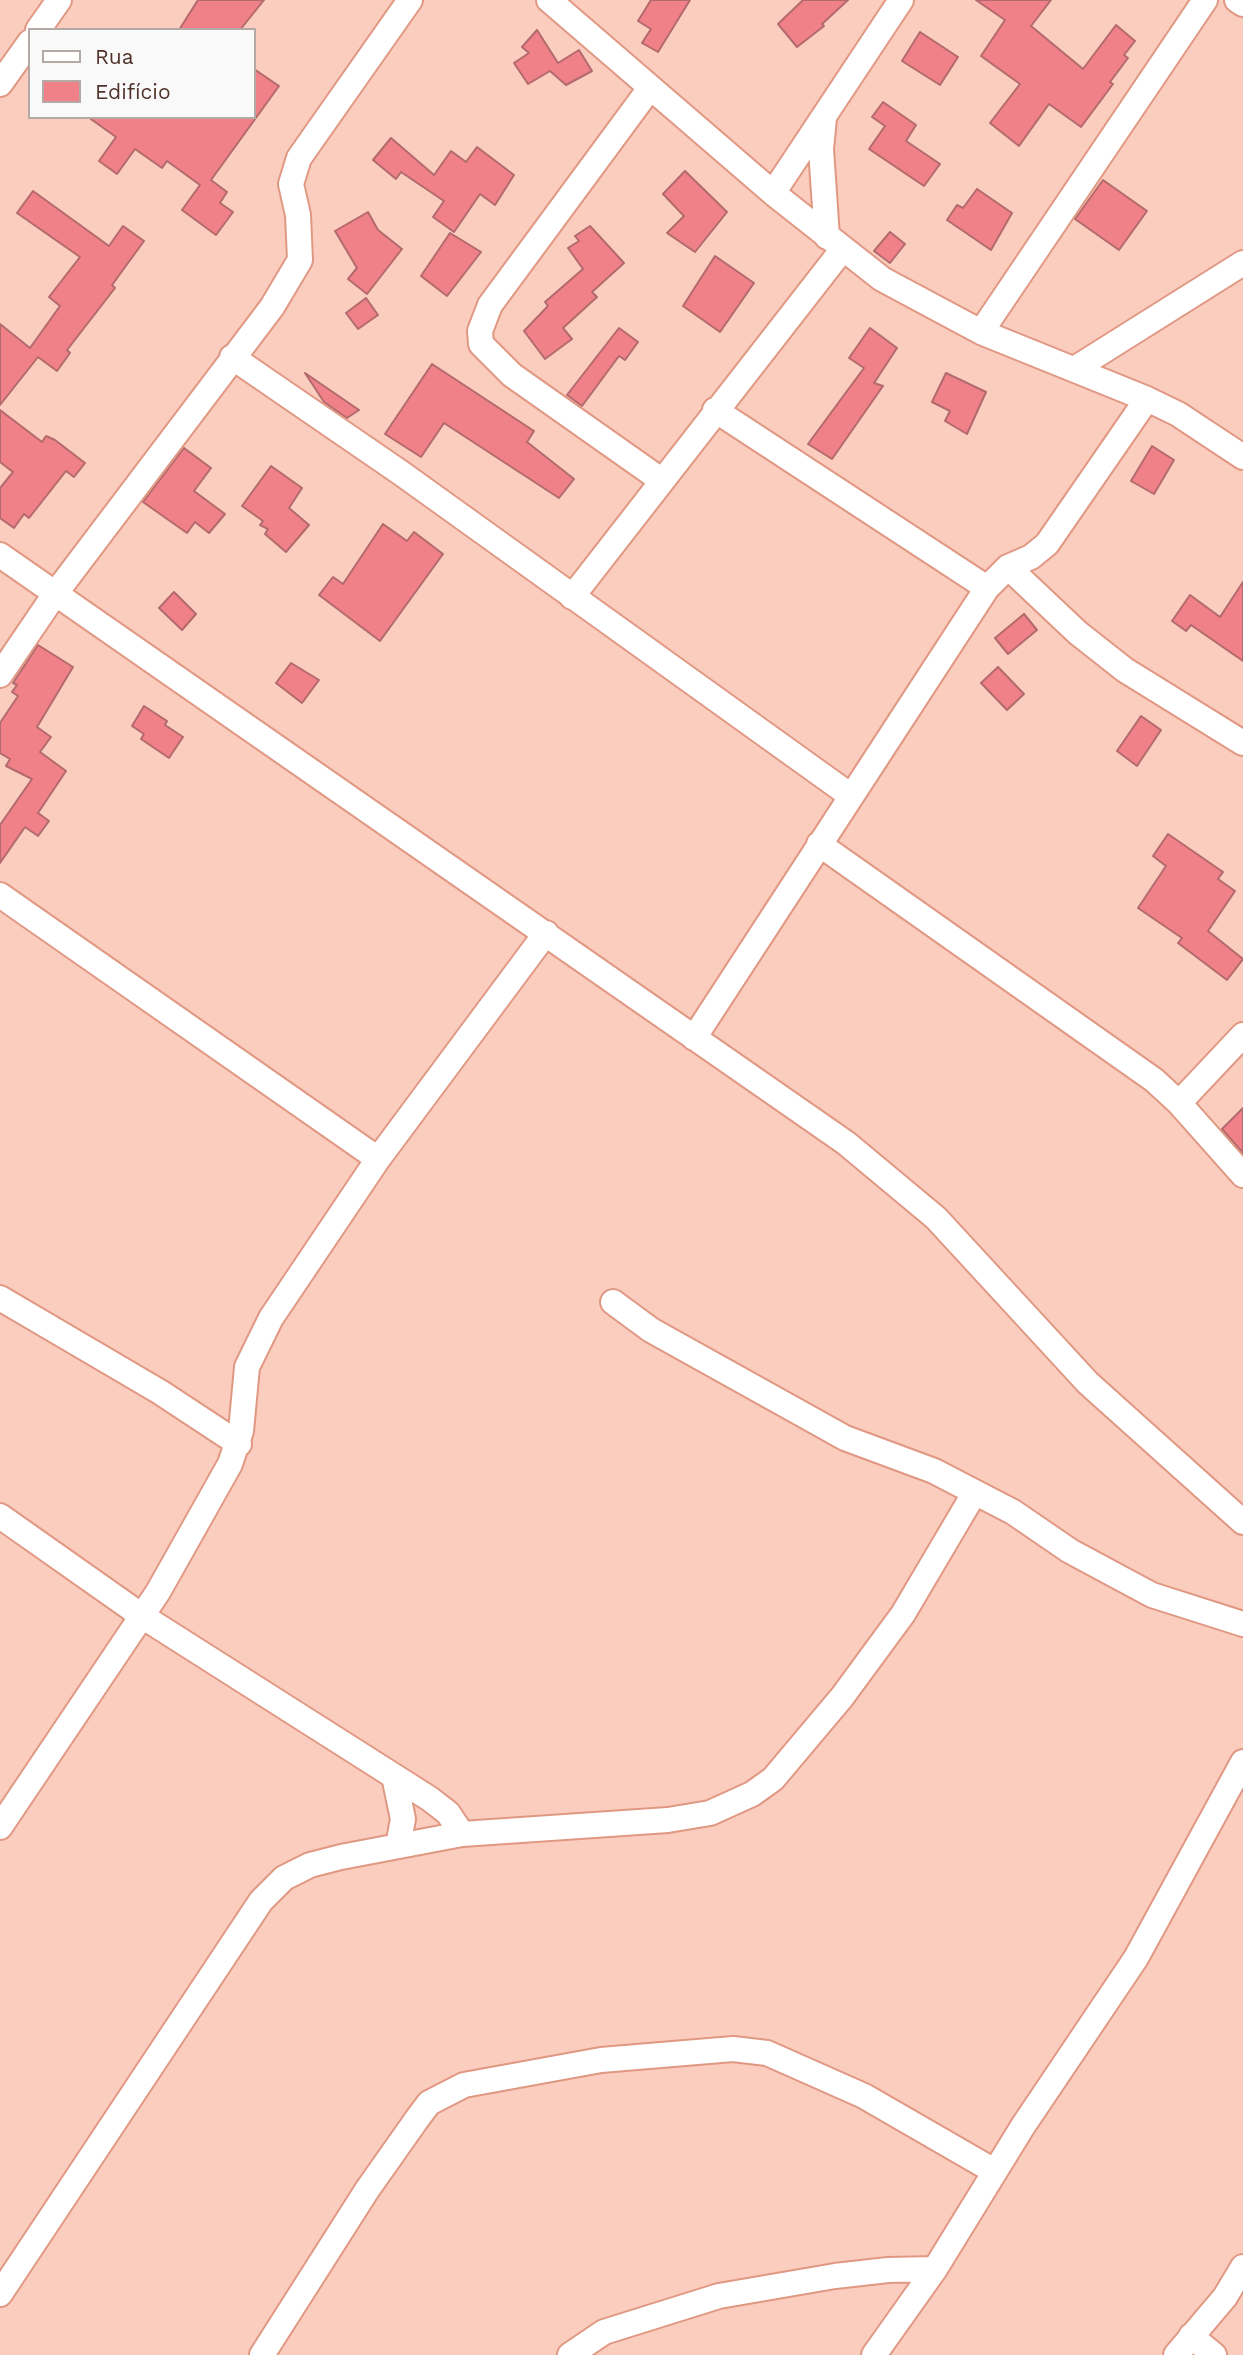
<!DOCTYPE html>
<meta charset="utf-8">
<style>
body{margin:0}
#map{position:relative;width:1243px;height:2355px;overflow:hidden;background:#fbcdbf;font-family:"Work Sans",sans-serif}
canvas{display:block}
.legend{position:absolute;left:28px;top:28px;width:228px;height:91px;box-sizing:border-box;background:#f9f9f9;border:2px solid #b5a9a6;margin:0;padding:9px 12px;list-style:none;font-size:21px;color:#4f3129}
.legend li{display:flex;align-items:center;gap:14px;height:35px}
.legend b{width:35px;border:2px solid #b5a9a6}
</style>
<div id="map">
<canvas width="1243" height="2355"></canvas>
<ul class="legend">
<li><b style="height:9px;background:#fff"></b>Rua</li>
<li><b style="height:19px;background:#f18189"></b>Edifício</li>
</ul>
</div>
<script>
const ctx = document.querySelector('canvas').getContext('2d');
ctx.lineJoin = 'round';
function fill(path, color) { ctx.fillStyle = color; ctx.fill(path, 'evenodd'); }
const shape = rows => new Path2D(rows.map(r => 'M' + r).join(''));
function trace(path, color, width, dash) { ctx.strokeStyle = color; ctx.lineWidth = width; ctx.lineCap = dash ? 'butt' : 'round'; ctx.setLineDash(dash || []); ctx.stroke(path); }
const building = shape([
 [198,0,264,0,240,30,179,30,198,0],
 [651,0,690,0,658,52,642,43,651,29,638,21,651,0],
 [803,0,848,0,822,24,824,26,797,47,778,24,803,0],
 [976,0,1051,0,1031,26,1083,69,1116,25,1135,41,1124,55,1128,58,1110,82,1113,84,1081,127,1049,104,1019,146,990,123,1020,84,981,56,1005,20,976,0],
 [537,30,558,63,579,50,592,71,566,85,550,71,528,84,514,63,529,53,522,47,537,30],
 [920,32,958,57,940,85,902,61,920,32],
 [254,69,279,86,211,180,227,192,220,203,233,212,216,235,182,210,200,185,167,161,162,168,135,149,117,174,99,161,116,137,88,117,254,117,254,69],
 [883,102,916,125,906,141,940,164,924,186,869,149,885,126,872,117,883,102],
 [391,138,434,175,451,151,466,162,477,147,514,175,495,205,480,194,454,232,433,217,444,201,401,172,396,179,373,160,391,138],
 [685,171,727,212,695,252,667,233,684,216,663,194,685,171],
 [1103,180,1147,211,1119,250,1075,219,1103,180],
 [977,189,1012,213,991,250,947,220,957,205,963,208,977,189],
 [33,191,109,246,123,226,144,241,112,285,115,288,67,350,70,353,57,371,38,357,0,405,0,324,30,348,60,306,49,297,80,257,17,213,33,191],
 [368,212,378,230,402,249,367,294,348,279,357,268,335,231,368,212],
 [590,226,624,263,592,292,597,297,563,328,572,339,545,359,524,331,548,306,545,302,583,269,568,248,579,241,575,236,590,226],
 [890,232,905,244,890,263,874,251,890,232],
 [450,233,481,252,447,296,421,276,450,233],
 [715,256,754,283,720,332,683,306,715,256],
 [366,298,378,315,358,329,346,313,366,298],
 [619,328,638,342,625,360,619,356,582,406,567,395,619,328],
 [870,328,897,348,874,383,883,386,832,459,808,444,864,368,849,358,870,328],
 [432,364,534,431,527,442,574,479,559,498,444,423,421,457,385,434,432,364],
 [305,373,359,410,347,418,324,402,305,373],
 [946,373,986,392,967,434,945,421,950,411,932,402,946,373],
 [0,410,42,442,46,436,55,440,85,463,74,477,66,471,29,518,24,514,14,528,0,518,0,488,13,472,0,462,0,410],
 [1152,446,1174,460,1154,494,1131,481,1152,446],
 [184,448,211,468,194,491,225,514,209,533,195,522,187,533,143,502,184,448],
 [271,466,302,488,289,508,309,525,286,552,265,534,268,529,260,525,263,521,242,506,271,466],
 [383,524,407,541,414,532,443,554,380,641,319,595,333,577,343,584,383,524],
 [1243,582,1243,661,1191,625,1186,631,1172,621,1190,595,1220,617,1243,582],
 [174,592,196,614,182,630,159,608,174,592],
 [1024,614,1037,630,1008,654,995,638,1024,614],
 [38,645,73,667,37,727,51,737,40,752,66,771,38,813,49,821,38,836,25,827,0,863,0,825,32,779,6,766,10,759,0,753,0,723,18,696,12,692,17,685,13,683,38,645],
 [291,663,319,680,302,703,276,683,291,663],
 [998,667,1024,694,1007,710,981,683,998,667],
 [144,706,167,721,165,725,183,737,169,758,141,739,144,734,132,726,144,706],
 [1141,716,1161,730,1137,766,1117,751,1141,716],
 [1168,834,1223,872,1218,879,1235,891,1208,931,1243,959,1227,980,1178,943,1182,938,1138,908,1166,866,1153,856,1168,834],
 [1243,1108,1243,1153,1222,1129,1243,1108]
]);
fill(building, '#f18189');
trace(building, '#b36a6e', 2);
const minor = shape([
 [549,0,773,193,882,279,981,332,1147,399,1178,414,1243,457],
 [1237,0,1243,4],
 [38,30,59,0],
 [0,84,30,42],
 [650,88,490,305,480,331,481,344,512,375,661,480],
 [824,118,821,149,827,237],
 [773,193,901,0],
 [981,332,1205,0],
 [232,357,401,473,851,796],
 [1076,368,1243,263],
 [715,410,987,588],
 [0,555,846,1143,936,1218,1088,1383,1243,1522],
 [1008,567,1078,633,1125,670,1243,743],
 [572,597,842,250],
 [0,675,55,594,272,307,300,260,298,215,291,184,299,158,410,0],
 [819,844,1154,1080,1179,1103,1243,1175],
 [0,895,378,1159],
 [694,1038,987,588,1008,567,1031,557,1047,544,1147,399],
 [1179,1103,1243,1035],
 [0,1298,160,1392,239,1444],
 [613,1302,651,1330,845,1438,934,1471,1013,1512,1070,1551,1152,1595,1243,1624],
 [0,1516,142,1616,430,1799,448,1813,462,1834],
 [394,1776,403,1819,398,1846],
 [0,1827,158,1592,230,1464,241,1431,247,1367,271,1318,378,1159,546,933],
 [0,2294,261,1901,284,1878,310,1865,341,1857,462,1834,668,1820,710,1813,752,1794,773,1779,842,1697,903,1614,975,1492],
 [1191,2336,1214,2355],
 [262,2355,367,2190,417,2119,429,2103,464,2085,601,2060,733,2049,767,2053,864,2096,994,2171],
 [570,2355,604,2332,719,2296,835,2276,888,2270,935,2269],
 [874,2355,935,2269,1023,2126,1136,1958,1243,1762],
 [1176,2355,1225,2297,1243,2267]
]);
trace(minor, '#e09883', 28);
trace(minor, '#fff', 24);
</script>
